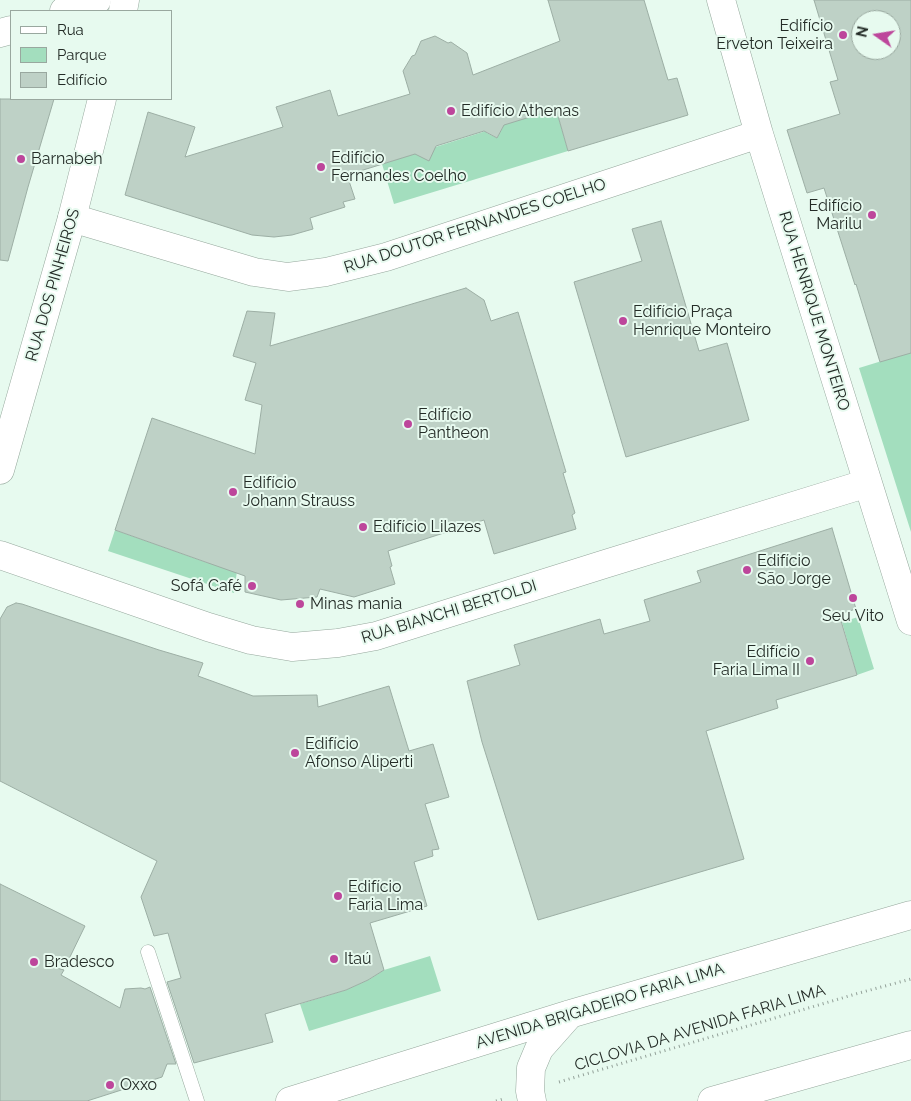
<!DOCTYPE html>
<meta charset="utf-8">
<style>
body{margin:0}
#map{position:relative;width:911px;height:1101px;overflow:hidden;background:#e7faef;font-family:Raleway,sans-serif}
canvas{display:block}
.legend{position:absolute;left:10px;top:10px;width:162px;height:90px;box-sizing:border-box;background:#e7faef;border:1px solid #99a89f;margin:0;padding:6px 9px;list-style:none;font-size:15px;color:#242c27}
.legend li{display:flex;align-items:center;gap:10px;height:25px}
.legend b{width:25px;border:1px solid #99a89f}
.north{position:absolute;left:851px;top:10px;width:50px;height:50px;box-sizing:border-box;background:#e7faef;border:1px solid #99a89f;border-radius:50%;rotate:283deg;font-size:14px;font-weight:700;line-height:20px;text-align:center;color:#242c27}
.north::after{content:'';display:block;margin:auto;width:18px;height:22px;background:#bd469b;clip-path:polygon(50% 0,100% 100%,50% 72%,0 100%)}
</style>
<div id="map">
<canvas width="911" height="1101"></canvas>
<ul class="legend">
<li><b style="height:6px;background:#fff"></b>Rua</li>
<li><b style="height:14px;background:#a3debe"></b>Parque</li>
<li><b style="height:14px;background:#bed1c6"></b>Edifício</li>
</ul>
<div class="north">N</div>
</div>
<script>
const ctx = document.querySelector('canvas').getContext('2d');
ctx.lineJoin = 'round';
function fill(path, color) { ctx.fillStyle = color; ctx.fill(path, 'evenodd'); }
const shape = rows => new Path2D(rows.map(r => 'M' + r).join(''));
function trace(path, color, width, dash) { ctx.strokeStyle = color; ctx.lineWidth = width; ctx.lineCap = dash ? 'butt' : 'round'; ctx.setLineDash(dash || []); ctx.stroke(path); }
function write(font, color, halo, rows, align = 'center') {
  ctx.font = font + ' Raleway,sans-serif'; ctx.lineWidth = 4; ctx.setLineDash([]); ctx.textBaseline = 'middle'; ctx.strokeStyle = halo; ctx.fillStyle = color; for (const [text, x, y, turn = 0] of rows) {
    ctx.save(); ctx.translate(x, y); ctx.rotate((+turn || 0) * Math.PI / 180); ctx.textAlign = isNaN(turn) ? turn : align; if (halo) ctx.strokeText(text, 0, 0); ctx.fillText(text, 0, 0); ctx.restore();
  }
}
fill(shape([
 [556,109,568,151,394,204,382,164,486,131,487,133,497,138,503,127,502,125],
 [911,352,911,532,859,368],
 [115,530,208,563,240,549,234,593,108,551],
 [858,617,874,669,857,675,842,622],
 [430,956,441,991,309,1031,300,1004,346,990,370,979,384,970]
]), '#a3debe');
const building = shape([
 [548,0,644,0,668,80,677,78,688,115,568,151,556,109,504,125,497,138,484,131,436,146,429,161,415,154,347,175,355,199,343,202,345,207,310,218,313,229,292,235,274,237,252,235,125,195,148,112,195,127,185,157,283,127,276,107,330,90,338,116,410,94,403,71,412,56,415,55,421,41,435,36,448,43,451,42,467,53,473,75,560,41,548,0],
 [814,0,911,0,911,353,880,362,856,284,855,285,824,188,807,193,787,130,840,114,830,82,838,80,814,0],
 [861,20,891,20,891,50,861,50,861,20],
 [0,99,54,99,28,187,8,261,0,260,0,99],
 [661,221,699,351,727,343,749,420,626,457,574,282,642,261,632,229,661,221],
 [466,288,484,300,491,321,518,312,566,472,563,473,575,513,572,515,576,529,494,554,484,520,388,551,392,566,390,567,395,584,354,597,320,589,317,597,281,600,245,592,245,576,115,530,152,418,255,454,262,405,245,400,256,363,233,356,247,311,275,313,270,346,466,288],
 [832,528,856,609,839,614,857,675,776,700,778,708,706,731,744,859,538,920,482,742,467,681,520,665,514,645,600,619,604,634,650,621,644,600,701,582,697,571,832,528],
 [16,603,22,604,159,650,203,663,198,676,253,696,317,695,318,707,389,686,409,751,433,744,449,797,425,804,439,849,432,850,433,856,414,862,427,906,370,923,384,970,368,980,346,990,265,1014,273,1042,194,1063,167,982,181,978,168,933,154,936,141,897,157,861,0,781,0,619,7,607,16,603],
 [0,884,85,926,68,961,49,966,64,970,61,975,120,1008,125,989,141,988,145,989,150,987,176,1064,167,1064,162,1077,87,1101,0,1101,0,884]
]);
fill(building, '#bed1c6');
trace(building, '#9caea4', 1);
const service = shape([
 [148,952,197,1101]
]);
const minor = shape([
 [721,0,759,134,911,621],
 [64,11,97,0],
 [0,33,11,30],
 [72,218,254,272,288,277,326,272,386,257,759,134],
 [0,555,208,627,251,640,292,647,338,643,376,636,605,564,868,483]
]);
const secondary = shape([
 [123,11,125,0],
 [0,470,72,218,102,99]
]);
const trunk = shape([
 [290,1101,570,1014,911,915],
 [532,1101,530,1091,531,1068,539,1049,570,1014],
 [712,1101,911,1045]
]);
trace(service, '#95a79c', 15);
trace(minor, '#95a79c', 29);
trace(secondary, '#95a79c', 29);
trace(trunk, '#95a79c', 29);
trace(shape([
 [559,1082,859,993,911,979],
 [496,1101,503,1099]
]), '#93a199', 3, [1, 4]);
trace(service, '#fff', 14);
trace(minor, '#fff', 28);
trace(secondary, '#fff', 28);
trace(trunk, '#fff', 28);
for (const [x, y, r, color] of [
 [843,35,5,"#bd469b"],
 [451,111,5,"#bd469b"],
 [21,159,5,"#bd469b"],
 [321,167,5,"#bd469b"],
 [872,215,5,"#bd469b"],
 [623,321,5,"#bd469b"],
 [408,424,5,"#bd469b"],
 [233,492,5,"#bd469b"],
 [363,527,5,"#bd469b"],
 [747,570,5,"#bd469b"],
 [252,586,5,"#bd469b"],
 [853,598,5,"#bd469b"],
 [300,604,5,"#bd469b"],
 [810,661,5,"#bd469b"],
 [295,753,5,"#bd469b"],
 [338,896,5,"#bd469b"],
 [334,959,5,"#bd469b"],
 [34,962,5,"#bd469b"],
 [110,1085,5,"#bd469b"]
]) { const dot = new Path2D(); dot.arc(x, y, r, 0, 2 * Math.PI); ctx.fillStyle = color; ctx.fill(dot); trace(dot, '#e7faef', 2); }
write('16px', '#242c27', '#e7faef', [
 ["Edifício",833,26,"right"],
 ["Erveton Teixeira",833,44,"right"],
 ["Edifício Athenas",461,111],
 ["Edifício",331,158],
 ["Fernandes Coelho",331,176],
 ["Barnabeh",31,159],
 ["Edifício",862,206,"right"],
 ["Marilu",862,224,"right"],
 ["Edifício Praça",633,312],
 ["Henrique Monteiro",633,330],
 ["Edifício",418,415],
 ["Pantheon",418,433],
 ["Edifício",243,483],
 ["Johann Strauss",243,501],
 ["Edifício Lilazes",373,527],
 ["Edifício",757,561],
 ["São Jorge",757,579],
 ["Sofá Café",242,586,"right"],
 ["Minas mania",310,604],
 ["Seu Vito",853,616,"center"],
 ["Edifício",800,652,"right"],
 ["Faria Lima II",800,670,"right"],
 ["Edifício",305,744],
 ["Afonso Aliperti",305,762],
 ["Edifício",348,887],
 ["Faria Lima",348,905],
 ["Itaú",344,959],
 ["Bradesco",44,962],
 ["Oxxo",120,1085]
], 'left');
write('16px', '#242c27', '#e7faef', [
 ["RUA DOUTOR FERNANDES COELHO",475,226,-18],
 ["RUA DOS PINHEIROS",53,285,-74],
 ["RUA HENRIQUE MONTEIRO",814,311,73],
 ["RUA BIANCHI BERTOLDI",449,612,-17],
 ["AVENIDA BRIGADEIRO FARIA LIMA",600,1006,-17],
 ["CICLOVIA DA AVENIDA FARIA LIMA",700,1028,-17]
]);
</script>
